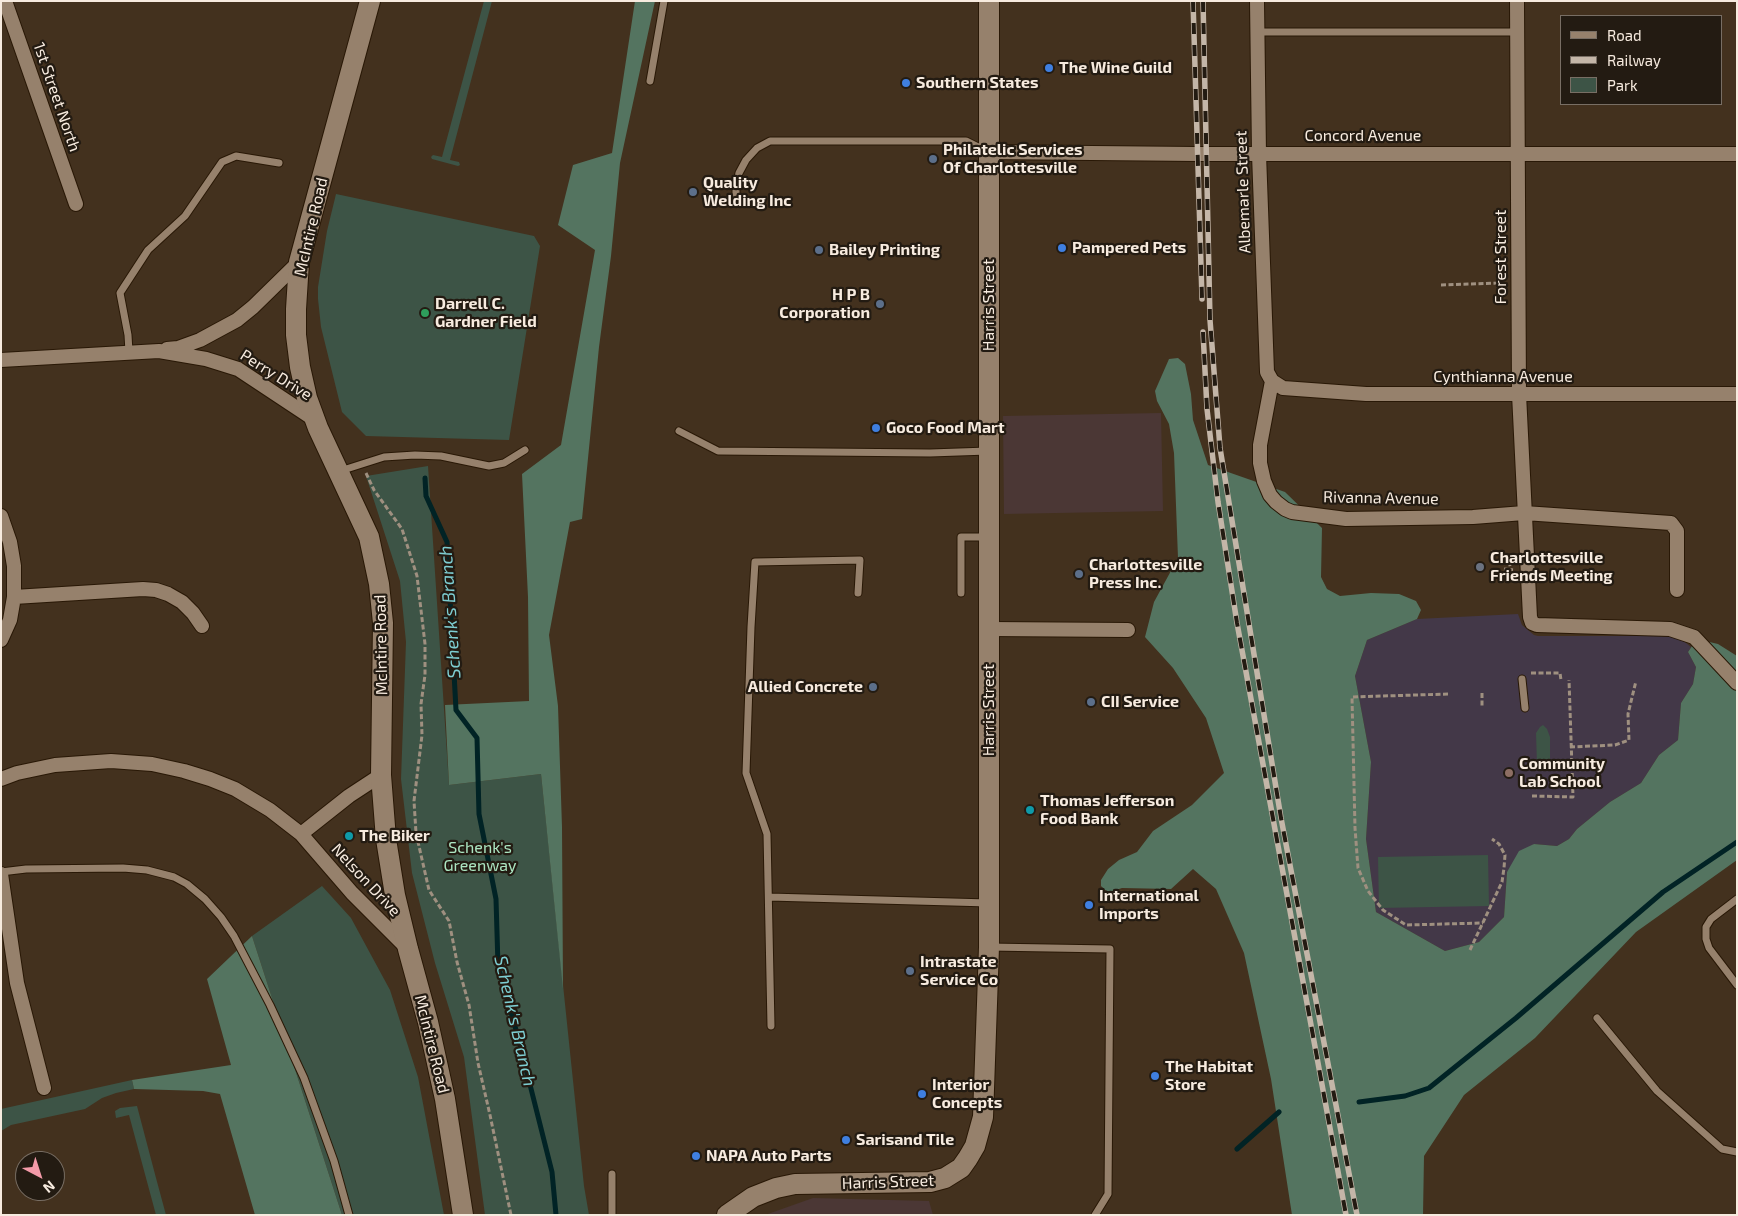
<!DOCTYPE html>
<style>
body{margin:0}
#map{position:relative;width:1738px;height:1216px;overflow:hidden;background:#43311e;font-family:"Exo 2",sans-serif}
canvas{display:block}
.frame{position:absolute;inset:0;border:2px solid #f7ebdf;pointer-events:none}
.legend{position:absolute;left:1560px;top:15px;width:162px;height:90px;box-sizing:border-box;background:#231b12;border:1px solid #786e64;margin:0;padding:6px 9px;list-style:none;font-size:15px;color:#f7ebdf}
.legend li{display:flex;align-items:center;gap:10px;height:25px}
.legend b{width:25px;border:1px solid #786e64}
.north{position:absolute;left:15px;top:1151px;width:50px;height:50px;box-sizing:border-box;background:#231b12;border:1px solid #786e64;border-radius:50%;rotate:140deg;font-size:14px;font-weight:700;line-height:20px;text-align:center;color:#f7ebdf}
.north::after{content:'';display:block;margin:auto;width:18px;height:22px;background:#f39aa8;clip-path:polygon(50% 0,100% 100%,50% 72%,0 100%)}
</style>
<div id="map">
<canvas width="1738" height="1216"></canvas>
<div class="frame"></div>
<ul class="legend">
<li><b style="height:6px;background:#96816c"></b>Road</li>
<li><b style="height:6px;background:#c4b6a8"></b>Railway</li>
<li><b style="height:14px;background:#3d5446"></b>Park</li>
</ul>
<div class="north">N</div>
</div>
<script>
const ctx = document.querySelector('canvas').getContext('2d');
ctx.lineJoin = 'round';
function fill(path, color) { ctx.fillStyle = color; ctx.fill(path, 'evenodd'); }
const shape = rows => new Path2D(rows.map(r => 'M' + r).join(''));
function trace(path, color, width, dash) { ctx.strokeStyle = color; ctx.lineWidth = width; ctx.lineCap = dash ? 'butt' : 'round'; ctx.setLineDash(dash || []); ctx.stroke(path); }
function write(font, color, halo, rows, align = 'center') {
  ctx.font = font + ' "Exo 2",sans-serif'; ctx.lineWidth = 4.5; ctx.setLineDash([]); ctx.textBaseline = 'middle'; ctx.strokeStyle = halo; ctx.fillStyle = color; for (const [text, x, y, turn = 0] of rows) {
    ctx.save(); ctx.translate(x, y); ctx.rotate((+turn || 0) * Math.PI / 180); ctx.textAlign = isNaN(turn) ? turn : align; if (halo) ctx.strokeText(text, 0, 0); ctx.fillText(text, 0, 0); ctx.restore();
  }
}
fill(shape([
 [1161,413,1163,511,1004,514,1003,416],
 [813,1198,929,1201,933,1215,765,1215]
]), '#4b3735');
fill(shape([
 [1518,614,1522,625,1534,635,1538,636,1668,636,1681,639,1691,647,1688,652,1696,667,1693,684,1681,703,1678,740,1659,755,1641,783,1610,802,1577,829,1569,839,1557,846,1534,844,1507,872,1504,917,1479,942,1445,951,1376,912,1366,839,1371,762,1355,676,1367,640,1417,619]
]), '#433848');
fill(shape([
 [484,1,492,1,450,160,459,162,460,165,458,166,432,159,431,157,433,155,442,157],
 [336,194,534,236,540,246,509,440,366,436,342,412,321,327,318,299,318,287,327,231],
 [428,466,449,785,541,774,584,1186,589,1215,485,1215,464,1057,435,963,412,873,401,779,406,642,400,581,366,476],
 [1543,725,1547,729,1550,737,1550,764,1537,765,1536,733,1540,727],
 [1488,855,1489,906,1379,908,1378,857],
 [322,886,351,918,390,990,418,1077,444,1215,342,1215,252,936],
 [132,1080,134,1089,116,1093,102,1098,85,1109,11,1125,1,1131,1,1109],
 [137,1106,156,1178,166,1215,156,1215,129,1115,116,1118,115,1111,120,1108]
]), '#3d5446');
fill(shape([
 [635,1,655,1,620,163,611,256,599,347,582,519,570,522,549,635,558,706,562,827,563,989,541,774,449,785,445,705,529,701,528,597,522,474,561,445,595,250,558,225,573,165,612,153],
 [1178,358,1185,364,1191,394,1193,420,1208,465,1285,492,1322,528,1321,577,1327,589,1340,596,1371,593,1399,594,1416,601,1421,610,1417,619,1367,640,1355,676,1371,762,1366,839,1376,912,1445,951,1479,942,1504,917,1507,872,1519,851,1534,844,1557,846,1569,839,1577,829,1610,802,1641,783,1659,755,1678,740,1681,703,1693,684,1696,667,1688,652,1694,643,1701,640,1718,644,1737,656,1737,860,1636,932,1535,1038,1464,1095,1424,1156,1423,1215,1292,1215,1271,1079,1244,953,1216,889,1193,869,1171,889,1122,888,1110,892,1105,890,1101,886,1101,880,1108,869,1119,860,1137,852,1153,831,1192,805,1224,773,1206,718,1173,668,1145,637,1154,602,1178,558,1174,453,1169,424,1157,401,1155,391,1169,359],
 [252,936,342,1215,255,1215,220,1094,203,1091,134,1089,132,1080,231,1065,207,979]
]), '#547460');
trace(shape([
 [425,478,426,496,447,542,456,710,477,738,479,814,496,899,498,966,518,1037,552,1172,556,1215],
 [1359,1102,1405,1096,1429,1088,1516,1018,1663,892,1737,842],
 [1237,1149,1279,1112]
]), '#012325', 5);
const lane = shape([
 [1257,32,1517,32],
 [650,81,664,1],
 [736,195,736,186,739,173,746,160,757,148,770,141,966,141,986,151],
 [129,352,128,335,120,293,148,250,185,216,222,162,236,156,279,163],
 [679,431,718,451,930,453,988,451],
 [340,471,384,457,415,455,441,456,489,466,504,463,525,450],
 [961,593,961,537,986,537],
 [1522,679,1525,708],
 [1,872,26,869,123,868,147,870,174,877,187,884,205,899,221,917,234,936,270,1005,304,1078,334,1161,349,1215],
 [769,897,989,903],
 [1737,899,1711,919,1706,927,1706,939,1709,948,1737,985],
 [989,947,1110,949,1108,1194,1095,1215],
 [1597,1018,1657,1091,1722,1149,1737,1152],
 [771,1026,767,834,746,773,751,627,755,562,860,560,858,593],
 [612,1215,612,1174]
]);
const street = shape([
 [5,1,76,204],
 [1257,1,1259,154,1267,372,1272,381,1283,388,1366,394,1737,394],
 [1517,1,1519,394,1530,617,1532,623,1537,625,1670,629,1694,637,1737,683],
 [989,152,1196,154,1737,154],
 [167,349,178,348,200,340,237,320,253,307,299,262],
 [1,360,159,351,206,359,238,369,315,420],
 [1272,381,1260,445,1260,463,1264,481,1270,495,1276,502,1285,509,1292,512,1346,519,1473,517,1524,513,1671,523,1677,531,1677,590],
 [1,516,10,542,14,566,14,597,10,620,1,640],
 [14,597,143,589,156,590,168,594,182,602,193,613,202,626],
 [989,629,1128,630],
 [1,779,17,773,55,765,111,761,152,764,184,771,210,779,235,789,270,810,301,834,352,893,408,949],
 [301,834,349,796,381,775],
 [1,874,17,983,44,1088]
]);
const secondary = shape([
 [370,1,299,262,296,309,296,335,300,367,307,398,318,428,369,537,379,584,383,623,381,775,386,839,395,895,408,949,428,1022,445,1099,463,1215],
 [727,1215,753,1197,776,1188,795,1184,930,1182,945,1178,961,1168,968,1158,975,1146,983,1117,989,947,989,1]
]);
trace(lane, '#291806', 9);
trace(street, '#291806', 16);
trace(secondary, '#291806', 22);
trace(shape([
 [1441,285,1501,283],
 [366,473,374,490,402,529,417,576,425,644,425,675,421,704,422,735,414,801,416,833,429,890,449,921,457,962,469,1005,478,1063,490,1115,511,1215],
 [1491,552,1502,553,1507,556,1511,569],
 [1504,569,1513,570],
 [1542,576,1554,577],
 [1531,673,1560,673,1561,680],
 [1482,693,1482,706],
 [1448,694,1352,697,1355,828,1358,868,1368,891,1383,910,1406,925,1483,923],
 [1570,747,1615,745,1629,740,1628,714,1636,681],
 [1532,796,1573,797,1569,680],
 [1470,950,1502,882,1504,868,1505,855,1499,844,1492,839]
]), '#9f9080', 3, [5, 2.5]);
trace(lane, '#96816c', 7);
trace(street, '#96816c', 14);
trace(secondary, '#96816c', 20);
const rail = shape([
 [1193,1,1202,299],
 [1203,1,1210,320,1220,448,1281,818,1357,1215],
 [1203,332,1207,409,1218,502,1237,623,1346,1215]
]);
trace(rail, '#c4b6a8', 5.5);
trace(rail, '#231b12', 4, [11]);
for (const [x, y, r, color] of [
 [1049,68,5,"#3f7fe0"],
 [906,83,5,"#3f7fe0"],
 [933,159,5,"#5c6f8a"],
 [693,192,5,"#5c6f8a"],
 [1062,248,5,"#3f7fe0"],
 [819,250,5,"#5c6f8a"],
 [880,304,5,"#5c6f8a"],
 [425,313,5,"#2e9e5b"],
 [876,428,5,"#3f7fe0"],
 [1480,567,5,"#6b7280"],
 [1079,574,5,"#5c6f8a"],
 [873,687,5,"#5c6f8a"],
 [1091,702,5,"#5c6f8a"],
 [1509,773,5,"#8d6e63"],
 [1030,810,5,"#0f9aa8"],
 [349,836,5,"#0f9aa8"],
 [1089,905,5,"#3f7fe0"],
 [910,971,5,"#5c6f8a"],
 [1155,1076,5,"#3f7fe0"],
 [922,1094,5,"#3f7fe0"],
 [846,1140,5,"#3f7fe0"],
 [696,1156,5,"#3f7fe0"]
]) { const dot = new Path2D(); dot.arc(x, y, r, 0, 2 * Math.PI); ctx.fillStyle = color; ctx.fill(dot); trace(dot, '#231b12', 2); }
write('bold 16px', '#f7ebdf', '#231b12', [
 ["The Wine Guild",1059,68],
 ["Southern States",916,83],
 ["Philatelic Services",943,150],
 ["Of Charlottesville",943,168],
 ["Quality",703,183],
 ["Welding Inc",703,201],
 ["Pampered Pets",1072,248],
 ["Bailey Printing",829,250],
 ["H P B",870,295,"right"],
 ["Corporation",870,313,"right"],
 ["Darrell C.",435,304],
 ["Gardner Field",435,322],
 ["Goco Food Mart",886,428],
 ["Charlottesville",1490,558],
 ["Friends Meeting",1490,576],
 ["Charlottesville",1089,565],
 ["Press Inc.",1089,583],
 ["Allied Concrete",863,687,"right"],
 ["CII Service",1101,702],
 ["Community",1519,764],
 ["Lab School",1519,782],
 ["Thomas Jefferson",1040,801],
 ["Food Bank",1040,819],
 ["The Biker",359,836],
 ["International",1099,896],
 ["Imports",1099,914],
 ["Intrastate",920,962],
 ["Service Co",920,980],
 ["The Habitat",1165,1067],
 ["Store",1165,1085],
 ["Interior",932,1085],
 ["Concepts",932,1103],
 ["Sarisand Tile",856,1140],
 ["NAPA Auto Parts",706,1156]
], 'left');
write('16px', '#f7ebdf', '#231b12', [
 ["1st Street North",57,97,71],
 ["Concord Avenue",1363,136],
 ["Albemarle Street",1243,192,-92],
 ["McIntire Road",311,227,-77],
 ["Forest Street",1501,257,-90],
 ["Harris Street",989,305,-90],
 ["Perry Drive",276,375,32],
 ["Cynthianna Avenue",1503,377],
 ["Rivanna Avenue",1381,498,1],
 ["McIntire Road",381,645,-91],
 ["Harris Street",989,710,-90],
 ["Nelson Drive",366,880,47],
 ["McIntire Road",432,1044,76],
 ["Harris Street",888,1182,-2]
]);
write('16px', '#ace6c2', '#231b12', [
 ["Schenk's",480,848],
 ["Greenway",480,866]
]);
write('italic 18px', '#7eced2', '#231b12', [
 ["Schenk's Branch",450,612,-94],
 ["Schenk's Branch",515,1021,77]
]);
</script>
